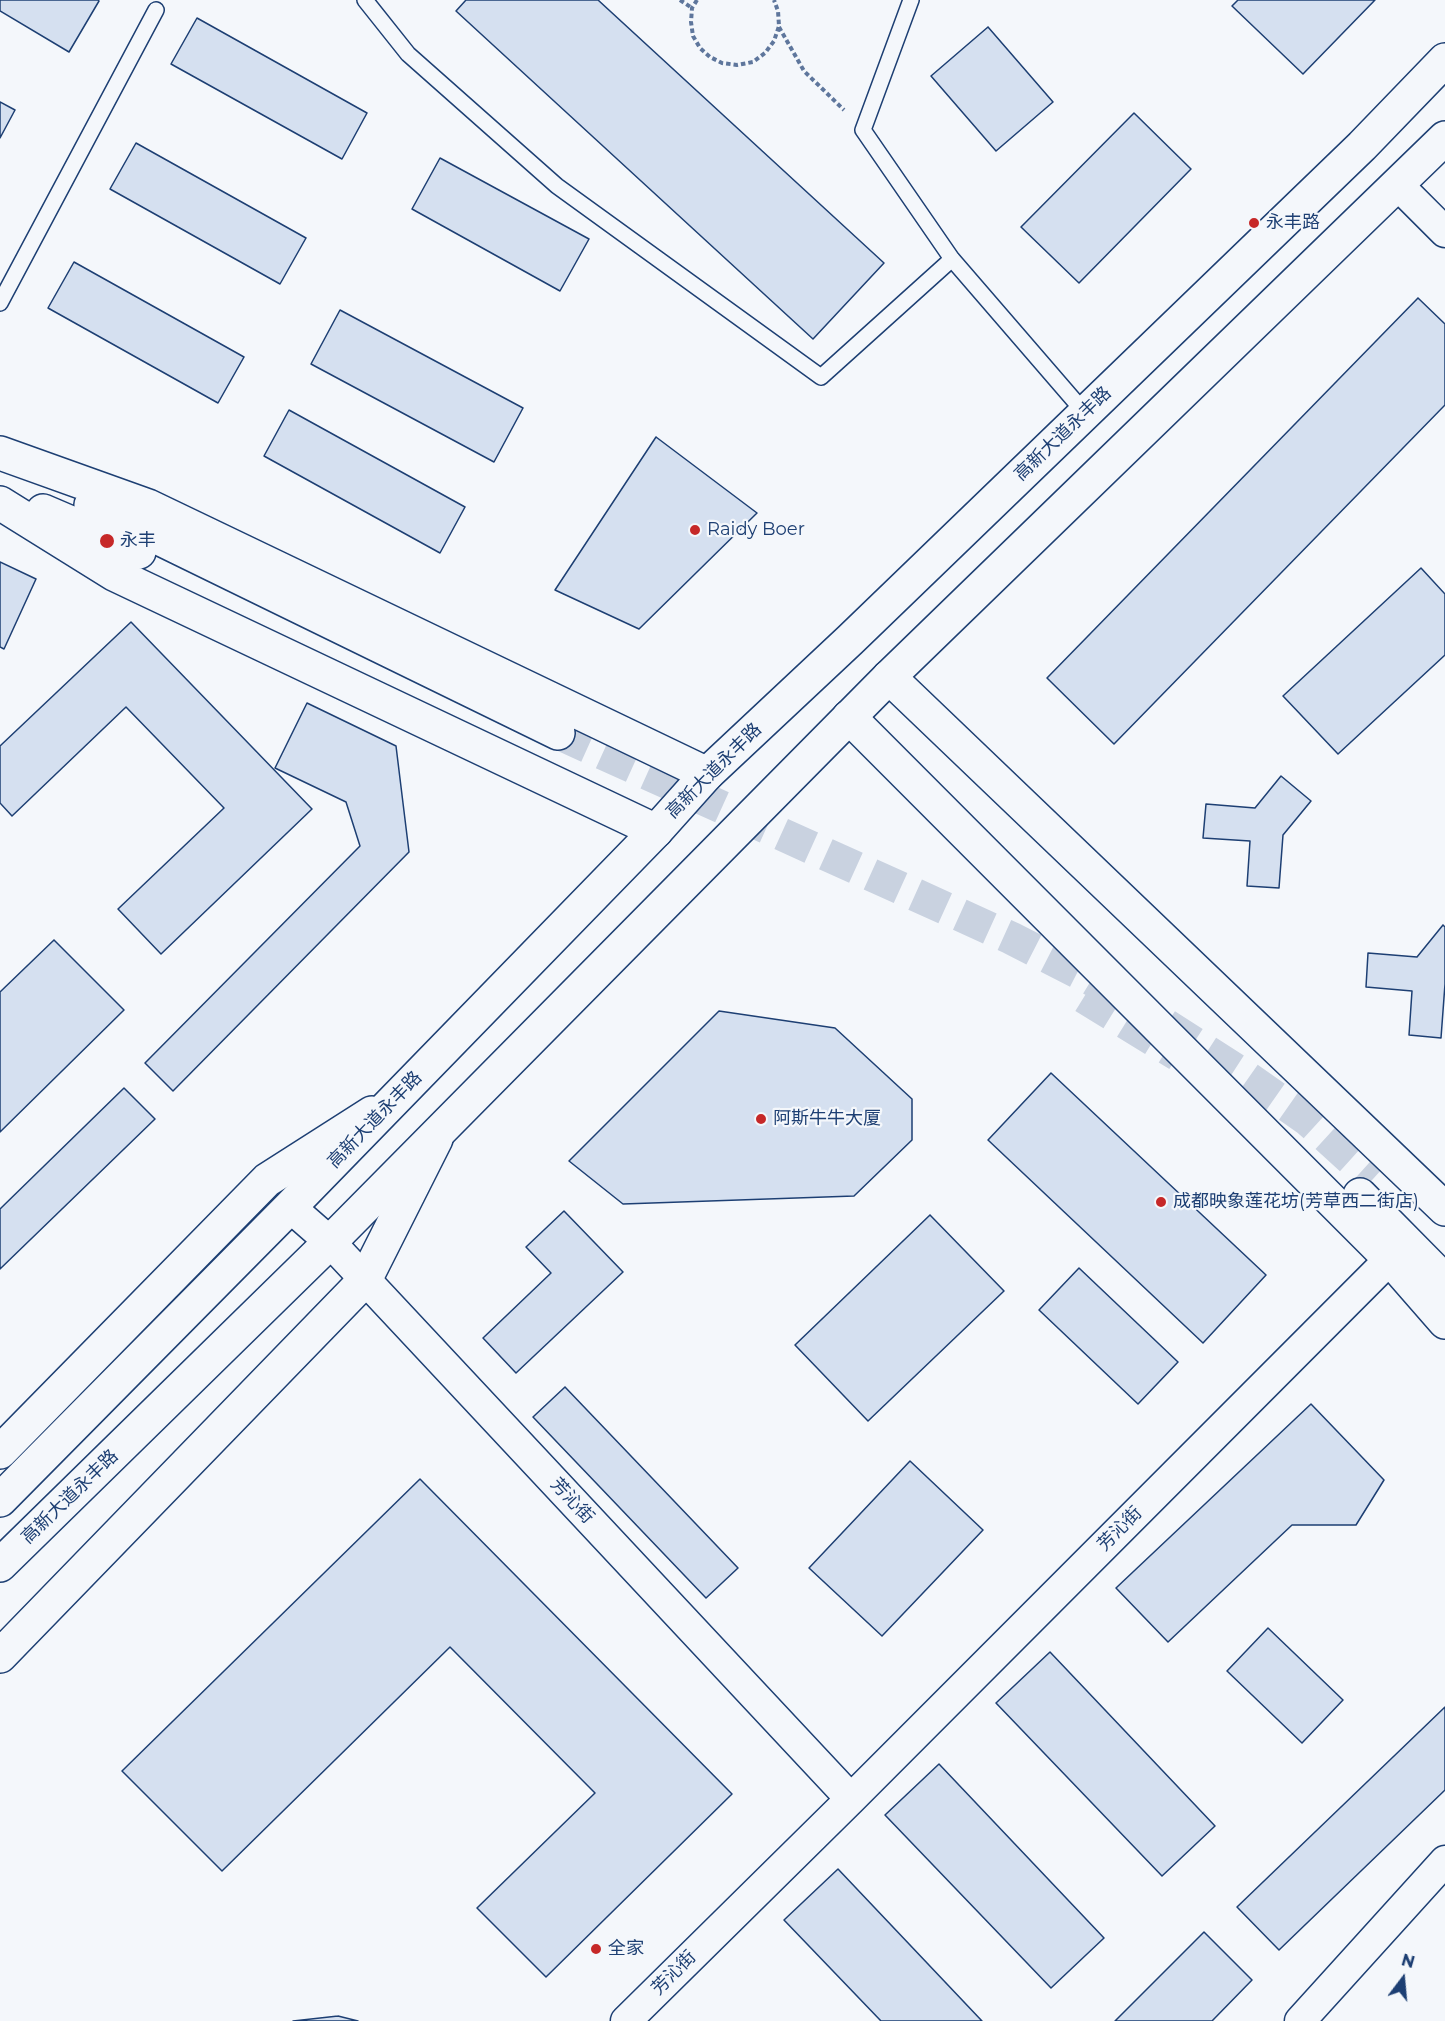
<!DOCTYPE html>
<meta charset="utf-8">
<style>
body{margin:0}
#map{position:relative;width:1445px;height:2021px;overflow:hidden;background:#f4f7fb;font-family:Montserrat,sans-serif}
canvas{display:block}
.north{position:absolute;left:1373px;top:1949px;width:60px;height:60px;-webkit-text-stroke:4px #f4f7fb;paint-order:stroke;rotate:16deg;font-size:16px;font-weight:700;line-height:24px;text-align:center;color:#1d3f73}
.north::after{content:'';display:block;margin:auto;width:21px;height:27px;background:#1d3f73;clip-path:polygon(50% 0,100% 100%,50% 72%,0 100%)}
</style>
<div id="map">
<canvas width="1445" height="2021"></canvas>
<div class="north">N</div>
</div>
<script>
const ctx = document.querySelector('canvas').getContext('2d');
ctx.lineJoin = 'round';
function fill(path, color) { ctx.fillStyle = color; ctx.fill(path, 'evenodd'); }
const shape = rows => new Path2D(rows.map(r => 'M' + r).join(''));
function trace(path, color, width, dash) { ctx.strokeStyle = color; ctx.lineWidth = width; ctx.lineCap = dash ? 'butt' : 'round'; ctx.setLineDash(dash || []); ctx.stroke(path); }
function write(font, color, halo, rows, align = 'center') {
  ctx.font = font + ' Montserrat,"Noto Sans SC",sans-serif'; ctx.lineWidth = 4.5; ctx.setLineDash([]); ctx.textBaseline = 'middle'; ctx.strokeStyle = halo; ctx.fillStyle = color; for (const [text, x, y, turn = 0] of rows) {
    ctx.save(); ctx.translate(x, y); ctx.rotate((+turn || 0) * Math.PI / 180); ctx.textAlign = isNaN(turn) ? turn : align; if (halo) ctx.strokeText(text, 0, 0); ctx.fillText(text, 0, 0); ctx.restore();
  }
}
const building = shape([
 [0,0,98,0,99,1,69,52,0,11,0,0],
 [466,0,598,0,884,263,813,339,456,11,466,0],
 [1238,0,1375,0,1303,74,1232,6,1238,0],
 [197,18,367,113,342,159,171,64,197,18],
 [988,27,1053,102,996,151,931,76,988,27],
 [0,102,15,110,0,138,0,102],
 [1134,113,1191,169,1079,283,1021,227,1134,113],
 [136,143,306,238,280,284,110,189,136,143],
 [440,158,589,239,560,291,412,209,440,158],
 [74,262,244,357,218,403,48,308,74,262],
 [1418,298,1445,324,1445,405,1114,744,1047,678,1418,298],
 [340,310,523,408,494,462,311,364,340,310],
 [289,410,465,507,440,553,264,456,289,410],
 [656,437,757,513,639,629,555,590,656,437],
 [0,562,36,579,4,649,0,647,0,562],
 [1421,568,1445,594,1445,655,1338,754,1283,696,1421,568],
 [131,622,312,809,161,954,118,909,224,808,126,707,12,816,0,803,0,746,131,622],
 [307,703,396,746,409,852,173,1091,145,1063,360,846,346,802,275,768,307,703],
 [1281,776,1311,801,1283,835,1279,888,1247,886,1250,841,1203,838,1206,804,1255,808,1281,776],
 [1443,925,1445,927,1445,984,1441,1038,1409,1035,1412,991,1366,987,1368,953,1417,957,1443,925],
 [54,940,124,1010,0,1132,0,992,54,940],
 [719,1011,835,1028,912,1099,912,1140,854,1196,623,1204,569,1161,719,1011],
 [1051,1073,1266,1275,1203,1343,988,1140,1051,1073],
 [124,1088,155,1119,0,1269,0,1209,124,1088],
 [564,1211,623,1272,516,1373,483,1338,551,1273,526,1247,564,1211],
 [930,1215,1004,1291,868,1421,795,1345,930,1215],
 [1079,1268,1178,1362,1138,1404,1039,1310,1079,1268],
 [565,1387,738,1568,706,1598,533,1417,565,1387],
 [1311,1404,1384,1480,1356,1525,1292,1525,1168,1642,1116,1588,1311,1404],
 [910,1461,983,1530,882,1636,809,1568,910,1461],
 [420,1479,732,1794,546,1977,477,1908,595,1793,450,1647,222,1871,122,1771,420,1479],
 [1268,1628,1343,1700,1302,1743,1227,1671,1268,1628],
 [1050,1652,1215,1826,1162,1876,996,1703,1050,1652],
 [1445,1707,1445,1790,1279,1950,1237,1907,1445,1707],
 [939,1764,1104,1938,1051,1988,885,1815,939,1764],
 [838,1869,982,2021,881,2021,784,1920,838,1869],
 [1204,1932,1252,1980,1212,2021,1115,2021,1204,1932],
 [338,2016,358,2021,293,2021,338,2016]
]);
fill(building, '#d5e0f0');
trace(building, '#1d3f73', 1.5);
trace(shape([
 [558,733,1011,938,1091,979,1122,998],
 [1084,997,1178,1055],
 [1166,1025,1245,1076,1308,1120,1373,1179]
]), '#c9d2e0', 33, [33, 16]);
const lane = shape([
 [365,0,408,54,557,186,821,377,952,259],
 [911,0,863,130,952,259,1085,413],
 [0,303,156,10]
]);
const street = shape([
 [1398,185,1445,232],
 [290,1207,330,1242,851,1799],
 [626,2021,851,1799,1390,1259],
 [1300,2021,1445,1861]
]);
const secondary = shape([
 [0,453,148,506,707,774],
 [0,503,114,574,656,831],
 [91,505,558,733],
 [43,511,139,552],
 [889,677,1445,1209],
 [849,717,1390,1259,1445,1322],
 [1360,1195,1445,1281],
 [0,1452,267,1180,372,1113],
 [0,1656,365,1280,436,1139]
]);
const primary = shape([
 [0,1500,290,1207,656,831,707,774,850,640,1362,146,1445,60],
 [0,1565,330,1242,889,677,1445,138]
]);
trace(lane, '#1d3f73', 18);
trace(street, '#1d3f73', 33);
trace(secondary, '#1d3f73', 36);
trace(primary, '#1d3f73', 36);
trace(shape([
 [680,0,692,8],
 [697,0,692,8,691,22,693,36,700,48,710,57,722,63,737,65,753,62,765,53,774,41,779,26,778,11,774,0],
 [779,27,804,71,844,110]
]), '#5e769c', 4, [4.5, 3]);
trace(lane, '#f4f7fb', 15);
trace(street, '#f4f7fb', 30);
trace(secondary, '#f4f7fb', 33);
trace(primary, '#f4f7fb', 33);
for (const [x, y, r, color] of [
 [1254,223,6,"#c62828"],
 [695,530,6,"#c62828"],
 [107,541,8,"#c62828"],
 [761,1119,6,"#c62828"],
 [1161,1202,6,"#c62828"],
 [596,1949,6,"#c62828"]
]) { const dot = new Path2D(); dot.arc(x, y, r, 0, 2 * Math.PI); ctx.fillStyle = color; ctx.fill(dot); trace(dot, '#f4f7fb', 2); }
write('18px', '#1d3f73', '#f4f7fb', [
 ["永丰路",1266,223],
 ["Raidy Boer",707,530],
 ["永丰",120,541],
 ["阿斯牛牛大厦",773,1119],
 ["成都映象莲花坊(芳草西二街店)",1173,1202],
 ["全家",608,1949]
], 'left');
write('18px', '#1d3f73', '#f4f7fb', [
 ["高新大道永丰路",1063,434,-44],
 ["高新大道永丰路",714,771,-45],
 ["高新大道永丰路",375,1120,-46],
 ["高新大道永丰路",70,1497,-44],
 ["芳沁街",572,1501,47],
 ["芳沁街",1120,1529,-45],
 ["芳沁街",674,1973,-45]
]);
</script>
